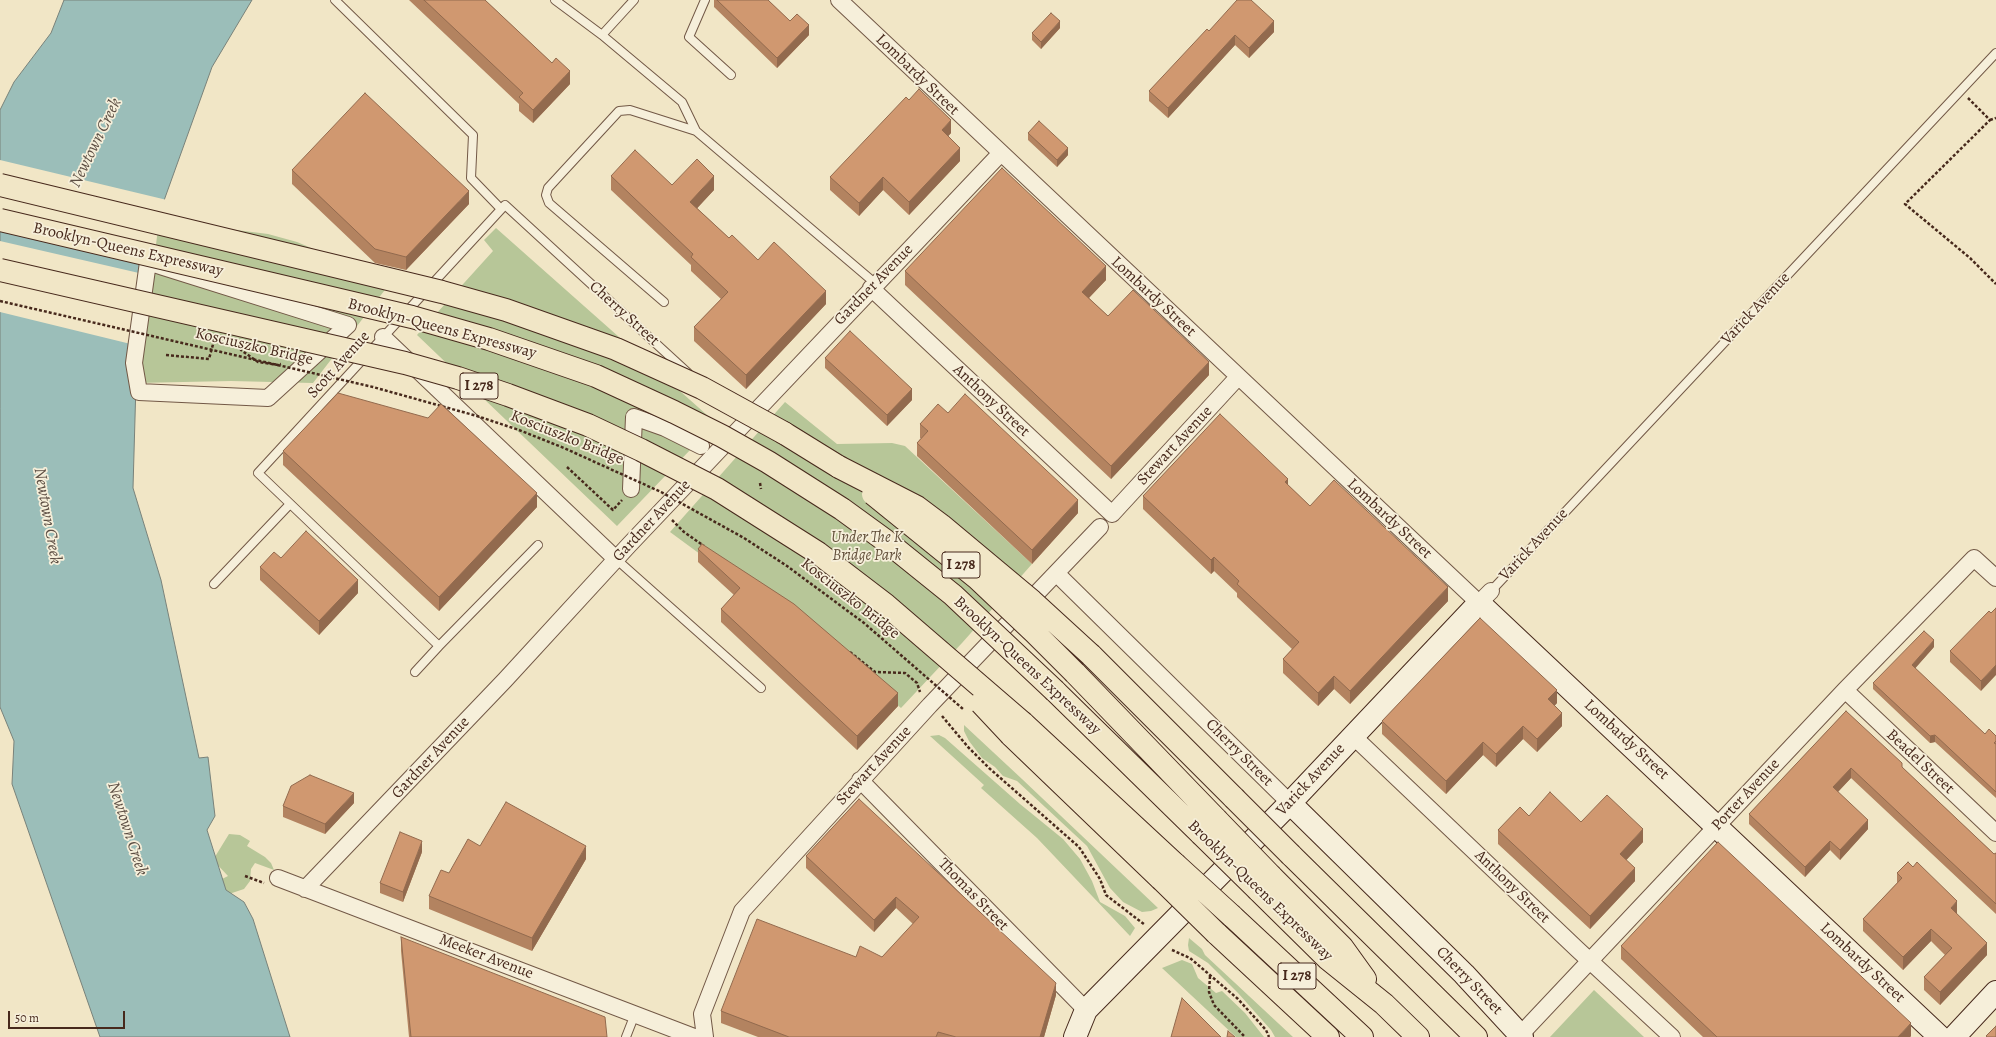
<!DOCTYPE html>
<style>
body{margin:0}
#map{position:relative;width:1996px;height:1037px;overflow:hidden;background:#f1e6c6;font-family:Alegreya,serif}
canvas{display:block}
.scale{position:absolute;left:8px;top:1011px;width:117px;height:18px;box-sizing:border-box;border:2px solid #47291c;border-top:0;padding-left:5px;font-size:12px;line-height:14px;white-space:nowrap;color:#47291c;-webkit-text-stroke:3px #f6efda;paint-order:stroke}
</style>
<div id="map">
<canvas width="1996" height="1037"></canvas>
<div class="scale">50 m</div>
</div>
<script>
const ctx = document.querySelector('canvas').getContext('2d');
ctx.lineJoin = 'round';
function fill(path, color) { ctx.fillStyle = color; ctx.fill(path, 'evenodd'); }
const shape = rows => new Path2D(rows.map(r => 'M' + r).join(''));
function trace(path, color, width, dash) { ctx.strokeStyle = color; ctx.lineWidth = width; ctx.lineCap = dash ? 'butt' : 'round'; ctx.setLineDash(dash || []); ctx.stroke(path); }
function write(font, color, halo, rows, align = 'center') {
  ctx.font = font + ' Alegreya,serif'; ctx.lineWidth = 3.5; ctx.setLineDash([]); ctx.textBaseline = 'middle'; ctx.strokeStyle = halo; ctx.fillStyle = color; for (const [text, x, y, turn = 0] of rows) {
    ctx.save(); ctx.translate(x, y); ctx.rotate((+turn || 0) * Math.PI / 180); ctx.textAlign = isNaN(turn) ? turn : align; if (halo) ctx.strokeText(text, 0, 0); ctx.fillText(text, 0, 0); ctx.restore();
  }
}
fill(shape([
 [157,220,268,234,297,242,391,282,313,383,231,381,136,383],
 [496,228,716,423,617,526,417,335,493,251,484,240],
 [785,402,837,444,892,443,905,446,1032,564,962,643,901,708,844,660,670,532],
 [964,725,1022,779,1158,908,1151,911,1142,912,1123,902,1110,888,1087,846,1017,781,1003,776,995,767,982,758,969,741,964,731],
 [939,735,945,738,1020,804,1063,839,1080,859,1092,881,1100,902,1125,916,1135,928,1130,936,1037,838,981,788,984,785,930,736],
 [229,834,240,835,250,841,247,846,265,857,271,863,274,870,255,863,251,869,250,881,244,889,220,897,216,882,228,876,213,860],
 [1189,938,1202,949,1205,955,1293,1037,1275,1037,1271,1030,1238,993,1208,963,1189,951,1188,945],
 [1182,960,1192,964,1198,978,1216,993,1222,991,1245,1013,1264,1037,1236,1037,1162,968],
 [1594,990,1644,1037,1550,1037]
]), '#b7c698');
const water = shape([
 [64,0,252,0,212,67,157,220,136,383,133,488,161,580,199,758,208,757,215,816,207,830,226,890,244,902,253,919,290,1037,100,1037,12,784,14,741,0,707,0,110,14,82,51,33,64,0]
]);
fill(water, '#9bbeb9');
trace(water, '#79827a', 1);
fill(shape([
 [0,160,167,200,159,221,153,268,0,231],
 [0,241,152,276,143,347,0,312]
]), '#f1e6c6');
const lane = shape([
 [335,0,473,135,471,178,501,209],
 [555,0,602,35,682,102,696,131],
 [705,0,689,37,731,75],
 [602,35,634,0],
 [664,302,549,203,546,195,548,188,619,111,630,110,696,131,876,284],
 [616,559,761,688],
 [214,584,290,504],
 [1491,591,1996,53],
 [439,646,538,545],
 [415,672,439,646,258,473,505,205,688,373],
 [626,1037,635,1014]
]);
const street = shape([
 [839,0,1479,603,1491,591],
 [148,262,163,267,348,325,268,398,139,392,134,363,148,262],
 [871,288,1112,514,1238,377],
 [383,337,616,559],
 [631,489,634,417,665,428,701,446],
 [1056,573,1290,803],
 [1845,690,1996,833],
 [1353,736,1577,949,1672,1037],
 [860,780,1086,1010],
 [278,878,694,1037],
 [305,889,505,680,629,545,1000,154],
 [1520,1035,1845,690,1974,558,1996,578],
 [705,1037,702,1014,742,911,930,705,1100,527]
]);
const secondary = shape([
 [1290,803,1464,974,1522,1037],
 [1075,1037,1086,1010,1290,803,1479,603,1940,1037],
 [1954,1037,1996,992]
]);
const highway = shape([
 [784,433,839,467],
 [1091,655,1234,798],
 [1075,673,1216,819],
 [1055,691,1201,834],
 [1023,723,1175,864],
 [1011,735,1161,879],
 [1291,855,1476,1037],
 [1271,876,1342,947,1365,979],
 [1258,890,1328,959,1384,1004,1418,1037],
 [1232,916,1362,1037],
 [1216,933,1328,1037]
]);
trace(lane, '#725846', 10);
trace(street, '#725846', 18);
trace(secondary, '#47291c', 24);
trace(highway, '#47291c', 24);
trace(shape([
 [1968,98,1990,120,1905,204,1970,258,1996,284],
 [1990,120,1996,118],
 [238,344,241,350,258,362,278,365,281,364],
 [166,355,209,359,215,337],
 [567,467,613,510,622,500],
 [760,483,761,489],
 [672,520,684,532,704,546],
 [850,652,875,672,905,673,917,683,920,692],
 [942,716,968,747,989,768,1079,847,1100,879,1106,895,1145,925],
 [245,876,264,883],
 [1172,950,1190,958,1238,999,1266,1030,1269,1037],
 [1210,976,1209,992,1214,1005,1245,1037]
]), '#47291c', 2.5, [3, 2]);
trace(lane, '#f6efda', 8);
trace(street, '#f6efda', 16);
trace(secondary, '#f6efda', 22);
trace(highway, '#f1e6c6', 22);
const highwayBridge = shape([
 [0,185,442,292,506,310,616,349,702,388,784,433],
 [0,220,412,317,489,339,596,376,674,412,722,436,768,462,842,509,886,541,953,595,1055,691],
 [0,270,405,363,458,378,508,395,588,425,641,450,717,489,818,553,886,605,1023,723],
 [839,467,917,507,941,525,1032,601,1091,655],
 [873,494,978,579,1034,632,1075,673],
 [981,703,1011,735],
 [1234,798,1291,855],
 [1216,819,1271,876],
 [1201,834,1258,890],
 [1175,864,1232,916],
 [1161,879,1216,933]
]);
trace(highwayBridge, '#47291c', 24, []);
trace(shape([
 [0,301,373,387,477,416,519,430,564,448,661,492,744,538,787,566,864,623,963,709]
]), '#47291c', 2.5, [3, 2]);
trace(highwayBridge, '#f1e6c6', 22);
fill(shape([
 [409,0,485,0,552,63,570,84,533,123,519,111,519,104],
 [714,0,768,0,790,21,809,35,777,68,714,7],
 [1060,28,1041,49,1032,40,1032,33],
 [1209,31,1274,32,1249,58,1235,45,1168,118,1149,101,1149,91],
 [909,100,951,133,948,136,960,161,909,215,883,190,859,216,830,190,830,177],
 [1028,133,1068,155,1057,167,1028,140],
 [292,170,469,204,406,270,375,263,292,184],
 [611,176,672,185,714,190,697,208,729,238,758,260,826,304,746,389,694,341,694,327,721,299,691,271,691,265,611,190],
 [905,271,1106,280,1089,298,1108,316,1209,375,1111,479,905,285],
 [825,358,912,400,887,426,825,368],
 [948,413,1078,513,1032,564,917,456,917,443,921,438,920,438,920,424],
 [283,451,537,507,439,611,283,465],
 [1288,485,1310,506,1448,601,1350,704,1334,689,1318,706,1283,673,1283,659,1292,649,1237,597,1237,593,1214,571,1211,574,1143,509,1143,496],
 [698,549,898,706,857,750,721,622,721,609,734,595,698,562],
 [281,558,358,593,319,635,260,580,260,567],
 [1991,613,1981,691,1950,662,1950,651],
 [1934,647,1915,668,1985,734,1996,736,1996,798,1935,742,1930,743,1873,689,1873,683],
 [1557,703,1554,706,1562,726,1537,752,1523,739,1496,767,1483,755,1446,794,1382,734,1382,721],
 [1846,711,1902,767,1994,854,1996,853,1996,914,1851,778,1838,792,1868,829,1840,860,1830,850,1805,877,1749,824,1749,814],
 [859,799,1056,995,1044,1037,758,1037,721,1023,721,1011,856,957,882,957,913,924,896,908,874,932,806,868,806,856],
 [354,803,325,834,283,817,283,806],
 [1529,816,1581,822,1643,842,1626,860,1635,881,1590,929,1498,844,1498,830],
 [422,852,403,902,380,893,380,883],
 [586,859,532,951,429,909,429,896,449,873],
 [1897,873,1957,914,1987,955,1940,1005,1924,990,1924,977,1945,955,1931,941,1903,970,1863,931,1863,919,1897,883],
 [401,937,607,1037,409,1037,401,951],
 [1621,946,1911,1036,1910,1037,1703,1037,1621,959]
]), '#b38360');
fill(shape([
 [1060,21,1060,28,1041,49,1041,42],
 [1274,21,1274,32,1249,58,1249,48],
 [809,25,809,35,777,68,777,58],
 [1235,35,1235,45,1168,118,1168,108],
 [570,71,570,84,533,123,533,110],
 [951,120,951,133,942,143,942,130],
 [960,148,960,161,909,215,909,202],
 [1068,148,1068,155,1057,167,1057,160],
 [714,176,714,190,690,216,690,202],
 [883,177,883,190,859,216,859,203],
 [469,191,469,204,406,270,406,257],
 [1106,266,1106,280,1082,305,1082,292],
 [826,291,826,304,746,389,746,375],
 [1209,362,1209,375,1111,479,1111,466],
 [912,389,912,400,887,426,887,415],
 [1288,479,1288,492,1285,482],
 [537,493,537,507,439,611,439,597],
 [1078,500,1078,513,1032,564,1032,550],
 [1214,557,1214,571,1211,574,1211,560],
 [358,580,358,593,319,635,319,621],
 [1448,587,1448,601,1350,704,1350,691],
 [1934,640,1934,647,1912,672,1912,665],
 [1996,665,1996,675,1981,691,1981,681],
 [1334,676,1334,689,1318,706,1318,693],
 [1557,690,1557,703,1548,713,1548,699],
 [898,693,898,706,857,750,857,736],
 [1562,713,1562,726,1537,752,1537,739],
 [1523,726,1523,739,1496,767,1496,754],
 [1935,735,1935,742,1930,743,1930,736],
 [1483,742,1483,755,1446,794,1446,781],
 [1851,768,1851,778,1833,797,1833,787],
 [354,793,354,803,325,834,325,824],
 [1868,820,1868,829,1840,860,1840,850],
 [1643,829,1643,842,1620,867,1620,854],
 [422,841,422,852,403,902,403,892],
 [1830,841,1830,850,1805,877,1805,867],
 [586,846,586,859,532,951,532,938],
 [1635,868,1635,881,1590,929,1590,916],
 [896,897,896,908,874,932,874,920],
 [1957,901,1957,914,1951,921,1951,908],
 [1931,929,1931,941,1903,970,1903,957],
 [1987,943,1987,955,1940,1005,1940,992],
 [1056,983,1056,995,1044,1037,1040,1037],
 [1911,1023,1911,1036,1910,1037,1898,1037]
]), '#926a4e');
const building = shape([
 [424,0,485,0,552,63,556,58,570,71,533,110,519,97,523,93,424,0],
 [717,0,768,0,790,21,797,14,809,25,777,58,717,0],
 [1237,0,1251,0,1274,21,1249,48,1235,35,1168,108,1149,91,1207,29,1209,31,1237,0],
 [1051,13,1060,21,1041,42,1032,33,1051,13],
 [919,89,951,120,942,130,960,148,909,202,883,177,859,203,830,177,906,97,909,100,919,89],
 [365,93,469,191,406,257,375,249,292,170,365,93],
 [1039,121,1068,148,1057,160,1028,133,1039,121],
 [635,150,672,185,697,159,714,176,690,202,729,238,732,235,758,260,774,242,826,291,746,375,694,327,728,292,691,257,693,254,611,176,635,150],
 [1002,168,1106,266,1082,292,1108,316,1133,290,1209,362,1111,466,905,271,1002,168],
 [850,331,912,389,887,415,825,358,850,331],
 [338,393,428,418,441,404,537,493,439,597,283,451,338,393],
 [965,394,1078,500,1032,550,917,443,928,431,920,424,938,404,948,413,965,394],
 [1220,414,1288,479,1285,482,1310,506,1334,480,1448,587,1350,691,1334,676,1318,693,1283,659,1299,642,1237,584,1239,581,1214,557,1211,560,1143,496,1220,414],
 [306,531,358,580,319,621,260,567,274,552,281,558,306,531],
 [702,544,794,604,898,693,857,736,721,609,740,588,698,549,702,544],
 [1996,608,1996,665,1981,681,1950,651,1989,611,1991,613,1996,608],
 [1480,618,1557,690,1548,699,1562,713,1537,739,1523,726,1496,754,1483,742,1446,781,1382,721,1480,618],
 [1924,631,1934,640,1912,665,1985,734,1989,729,1996,736,1996,741,1994,743,1996,744,1996,792,1935,735,1930,736,1873,683,1924,631],
 [1846,711,1902,763,1902,767,1994,854,1996,853,1996,904,1851,768,1833,787,1868,820,1840,850,1830,841,1805,867,1749,814,1846,711],
 [310,775,354,793,325,824,283,806,291,786,310,775],
 [1550,792,1581,822,1607,795,1643,829,1620,854,1635,868,1590,916,1498,830,1520,807,1529,816,1550,792],
 [859,799,1056,983,1040,1037,956,1037,938,1032,936,1037,789,1037,721,1011,757,919,856,957,860,946,882,957,919,917,896,897,874,920,806,856,859,799],
 [506,802,586,846,532,938,429,896,441,870,449,873,468,839,480,846,506,802],
 [400,832,422,841,403,892,380,883,400,832],
 [1718,842,1911,1023,1898,1037,1717,1037,1621,946,1718,842],
 [1908,862,1913,867,1917,862,1957,901,1951,908,1987,943,1940,992,1924,977,1952,948,1931,929,1903,957,1863,919,1902,878,1897,873,1908,862],
 [401,937,605,1017,607,1037,411,1037,401,937],
 [1182,998,1221,1037,1171,1037,1182,998],
 [1996,1026,1996,1037,1987,1037,1986,1036,1996,1026],
 [1228,1031,1235,1037,1227,1037,1228,1031]
]);
fill(building, '#d09870');
trace(building, '#926a4e', 1);
for (const [x, y, w] of [
 [479,386,38],
 [961,565,38],
 [1297,976,38]
]) { const box = new Path2D(); box.roundRect(x - w / 2, y - 13, w, 26, 3); ctx.fillStyle = '#f6efda'; ctx.fill(box); trace(box, '#47291c', 1); }
write('bold 15px', '#47291c', null, [
 ["I 278",479,386],
 ["I 278",961,565],
 ["I 278",1297,976]
]);
write('16px', '#47291c', '#f6efda', [
 ["Lombardy Street",917,75,44],
 ["Brooklyn-Queens Expressway",128,250,13],
 ["Gardner Avenue",874,285,-46],
 ["Lombardy Street",1153,297,43],
 ["Varick Avenue",1756,309,-47],
 ["Cherry Street",624,314,42],
 ["Brooklyn-Queens Expressway",442,329,15],
 ["Kosciuszko Bridge",254,347,13],
 ["Scott Avenue",339,365,-48],
 ["Anthony Street",991,401,43],
 ["Kosciuszko Bridge",567,438,22],
 ["Stewart Avenue",1175,446,-47],
 ["Lombardy Street",1389,519,43],
 ["Gardner Avenue",652,521,-47],
 ["Varick Avenue",1534,545,-47],
 ["Kosciuszko Bridge",850,599,38],
 ["Brooklyn-Queens Expressway",1027,666,43],
 ["Lombardy Street",1626,740,43],
 ["Cherry Street",1239,753,45],
 ["Gardner Avenue",431,758,-47],
 ["Beadel Street",1920,762,43],
 ["Stewart Avenue",874,766,-47],
 ["Varick Avenue",1311,780,-47],
 ["Porter Avenue",1746,795,-47],
 ["Anthony Street",1512,887,44],
 ["Brooklyn-Queens Expressway",1260,891,44],
 ["Thomas Street",973,895,46],
 ["Meeker Avenue",486,957,21],
 ["Lombardy Street",1862,963,43],
 ["Cherry Street",1469,981,46]
]);
write('italic 16px', '#63503b', '#f6efda', [
 ["Under The K",867,538],
 ["Bridge Park",867,556]
]);
write('italic 17px', '#5c4e43', '#f6efda', [
 ["Newtown Creek",96,143,-64],
 ["Newtown Creek",47,516,80],
 ["Newtown Creek",127,829,72]
]);
</script>
